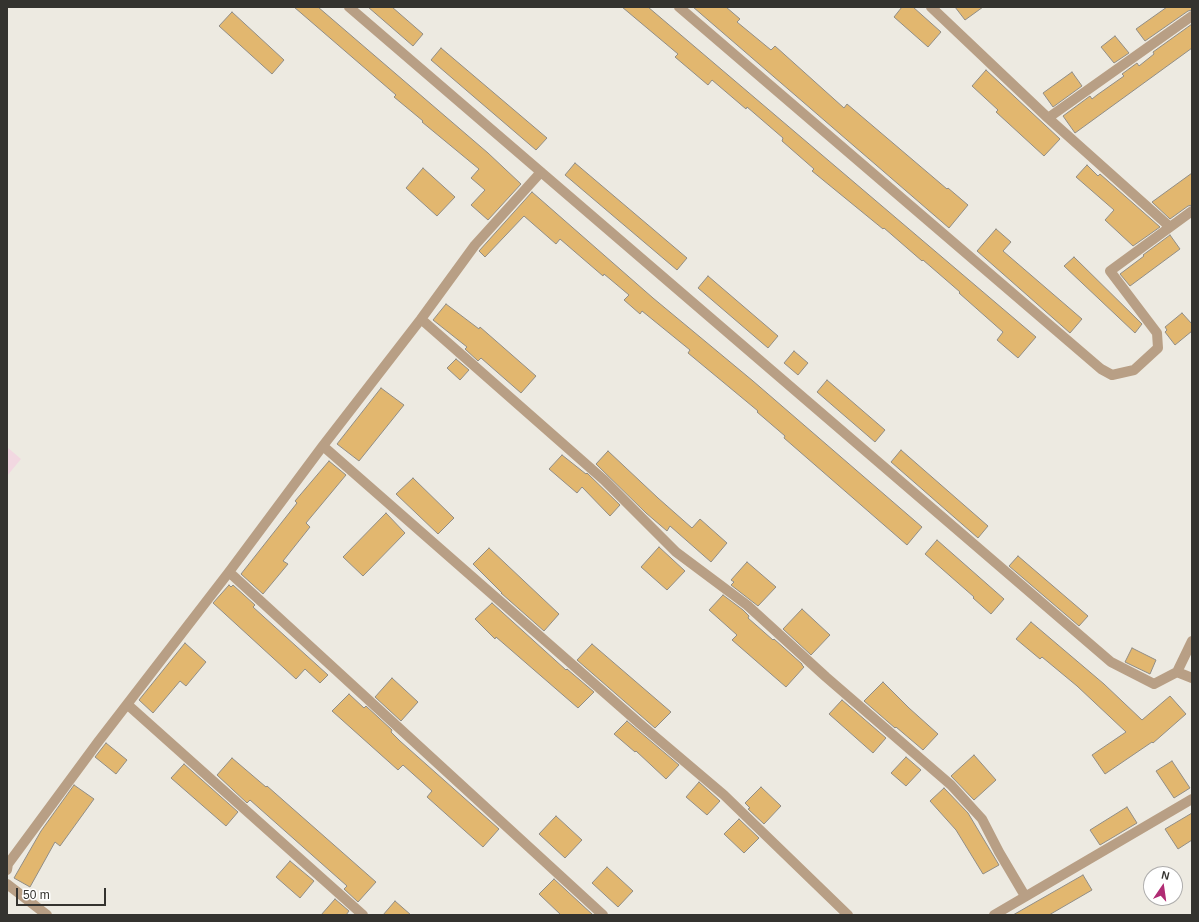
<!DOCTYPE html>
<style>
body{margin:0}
#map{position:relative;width:1199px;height:922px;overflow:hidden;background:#edeae1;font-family:Arial,sans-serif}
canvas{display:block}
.frame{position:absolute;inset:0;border:8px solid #34332f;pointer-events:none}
.north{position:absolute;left:1143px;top:866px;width:40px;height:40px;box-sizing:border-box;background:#fff;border:1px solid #aeadac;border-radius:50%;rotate:13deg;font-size:11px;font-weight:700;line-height:16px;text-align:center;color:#34332f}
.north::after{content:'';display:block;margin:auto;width:14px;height:18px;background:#b02c74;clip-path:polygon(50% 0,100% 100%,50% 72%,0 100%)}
.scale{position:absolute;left:16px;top:888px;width:90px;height:18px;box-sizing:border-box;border:2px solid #34332f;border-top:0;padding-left:5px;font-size:12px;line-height:14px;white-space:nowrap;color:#34332f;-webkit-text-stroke:3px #fff;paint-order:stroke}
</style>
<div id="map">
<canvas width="1199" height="922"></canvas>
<div class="frame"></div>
<div class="north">N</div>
<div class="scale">50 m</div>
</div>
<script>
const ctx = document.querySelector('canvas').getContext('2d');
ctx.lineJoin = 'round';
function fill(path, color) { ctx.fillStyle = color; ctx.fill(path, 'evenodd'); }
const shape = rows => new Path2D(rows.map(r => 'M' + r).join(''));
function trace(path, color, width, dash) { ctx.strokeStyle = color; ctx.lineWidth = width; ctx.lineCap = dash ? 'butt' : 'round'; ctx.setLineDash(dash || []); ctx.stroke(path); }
fill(shape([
 [7,447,21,459,7,476]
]), '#f2d8e1');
const building = shape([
 [294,7,318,7,488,153,521,184,488,220,471,205,485,190,471,178,479,169,422,122,423,121,394,97,396,95,294,7],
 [368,7,392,7,423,34,413,46,368,7],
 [622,7,648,7,1036,337,1018,358,997,340,1003,332,959,293,960,292,923,260,922,261,884,228,883,229,812,171,814,169,782,141,783,138,747,107,746,109,712,80,708,85,675,57,678,54,622,7],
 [693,7,726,7,740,19,737,22,771,50,775,46,844,108,847,104,947,189,948,188,968,205,949,228,693,7],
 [902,7,913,7,941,32,928,47,894,17,902,7],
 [955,7,983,7,965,20,955,7],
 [1167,7,1192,7,1192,10,1188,11,1145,41,1136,29,1167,7],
 [232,12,284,60,272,74,219,26,232,12],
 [1192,24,1192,48,1075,133,1063,116,1090,96,1092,99,1097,95,1124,76,1122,74,1137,63,1139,66,1154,54,1153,52,1192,24],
 [1115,36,1129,53,1114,63,1101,47,1115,36],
 [441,48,547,138,536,150,431,60,441,48],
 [986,70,1060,139,1044,156,996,112,998,110,972,86,986,70],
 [1072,72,1082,86,1053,107,1043,93,1072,72],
 [575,163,687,258,677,270,565,175,575,163],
 [1087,165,1098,176,1100,174,1160,227,1133,246,1105,220,1114,210,1076,177,1087,165],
 [423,168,455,197,437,216,406,188,423,168],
 [1192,173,1192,205,1188,206,1170,219,1152,202,1192,173],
 [532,192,653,298,753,381,922,527,907,545,784,438,785,436,757,412,758,411,688,353,690,350,642,311,640,314,624,300,629,295,604,274,603,276,560,239,556,244,524,216,485,257,479,251,532,192],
 [996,229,1011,242,1003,251,1082,319,1070,333,977,251,996,229],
 [1170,235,1180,249,1130,286,1120,274,1144,256,1143,255,1170,235],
 [1074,257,1142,324,1135,333,1064,266,1074,257],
 [708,276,778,336,768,348,698,288,708,276],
 [446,304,479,329,480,327,536,376,521,393,481,358,478,361,465,349,467,347,433,320,446,304],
 [1182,313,1192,324,1192,331,1175,345,1165,332,1167,330,1165,327,1182,313],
 [794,351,808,363,798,375,784,363,794,351],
 [456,359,469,370,460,380,447,368,456,359],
 [827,380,885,430,875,442,817,392,827,380],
 [381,388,404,405,359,461,337,444,381,388],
 [901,450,988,526,978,538,891,462,901,450],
 [608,451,658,498,692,528,700,519,727,543,711,562,670,526,667,531,646,513,596,464,608,451],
 [562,455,586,474,587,473,620,505,610,516,582,487,577,493,549,469,562,455],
 [329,461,346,475,306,523,310,527,283,561,288,564,263,594,241,574,297,503,295,501,329,461],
 [413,478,454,518,438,534,396,494,413,478],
 [386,513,405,533,363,576,343,557,386,513],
 [937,540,1004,599,991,614,973,598,974,597,925,554,937,540],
 [659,547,685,571,667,590,641,567,659,547],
 [489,548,559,614,544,631,501,593,502,593,473,564,489,548],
 [1018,556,1088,616,1079,626,1009,566,1018,556],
 [747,562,776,587,758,606,731,585,734,582,731,580,747,562],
 [229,585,231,587,233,585,255,605,253,607,328,675,320,683,305,669,296,679,213,603,229,585],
 [723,595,743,610,749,616,748,618,773,640,774,639,802,664,802,665,804,667,786,687,732,640,737,635,709,610,723,595],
 [492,603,566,670,567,669,594,692,578,708,496,637,495,639,475,619,492,603],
 [802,609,830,635,811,655,783,629,802,609],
 [1031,622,1104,684,1142,720,1170,696,1186,714,1153,743,1152,742,1105,774,1092,755,1126,732,1077,686,1042,657,1040,659,1016,639,1031,622],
 [185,643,206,662,186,686,180,681,153,713,139,700,185,643],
 [592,644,671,712,655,728,577,660,592,644],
 [1132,648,1156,660,1150,674,1125,662,1132,648],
 [392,678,418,702,401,721,375,697,392,678],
 [883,682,909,708,938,734,923,750,896,727,895,728,864,701,883,682],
 [349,694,364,708,366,706,392,730,391,732,400,741,499,829,483,847,427,797,432,791,403,765,398,770,332,711,349,694],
 [842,700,886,738,873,753,829,714,842,700],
 [627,721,679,765,666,779,636,751,635,752,614,734,627,721],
 [106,743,127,760,116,774,95,757,106,743],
 [974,755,996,780,974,800,951,776,974,755],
 [906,757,921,770,906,786,891,773,906,757],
 [232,758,266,787,267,786,376,882,358,902,344,889,347,886,250,800,247,803,217,775,232,758],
 [1172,761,1190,788,1174,798,1156,771,1172,761],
 [184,764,238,812,226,826,171,778,184,764],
 [699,782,720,801,707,815,686,797,699,782],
 [74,785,94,799,60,846,55,842,30,887,14,878,41,831,74,785],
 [761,787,781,806,764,824,748,809,750,808,745,803,761,787],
 [944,788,968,813,999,865,983,874,956,830,930,801,944,788],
 [1127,807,1137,823,1100,845,1090,830,1127,807],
 [1192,813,1192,840,1178,849,1165,829,1192,813],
 [556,816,582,840,565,858,539,834,556,816],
 [739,819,759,838,744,853,724,834,739,819],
 [290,861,314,881,300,898,276,877,290,861],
 [607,867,633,891,618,907,592,883,607,867],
 [1083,875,1092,890,1049,915,1013,915,1083,875],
 [554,879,593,915,561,915,539,894,554,879],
 [335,899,349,911,346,915,321,915,335,899],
 [395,901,411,915,383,915,395,901]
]);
fill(building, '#e2b76f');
trace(building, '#918d85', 1);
trace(shape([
 [349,7,1111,662,1154,684,1177,672,1192,678],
 [679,7,1101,369,1112,375,1134,370,1158,348,1157,333,1110,271,1192,211],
 [931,7,1048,118,1170,227],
 [1048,118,1192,16],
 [421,319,604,480,676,552,747,605,826,677,951,785,982,819,999,852,1025,896],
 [323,446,639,723,724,795,848,915],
 [229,572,603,915],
 [1177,672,1192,641],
 [128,705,363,915],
 [7,870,8,864,98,742,229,572,322,447,421,319,475,245,541,172],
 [7,884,47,915],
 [994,915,1192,799]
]), '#b89f85', 10);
</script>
